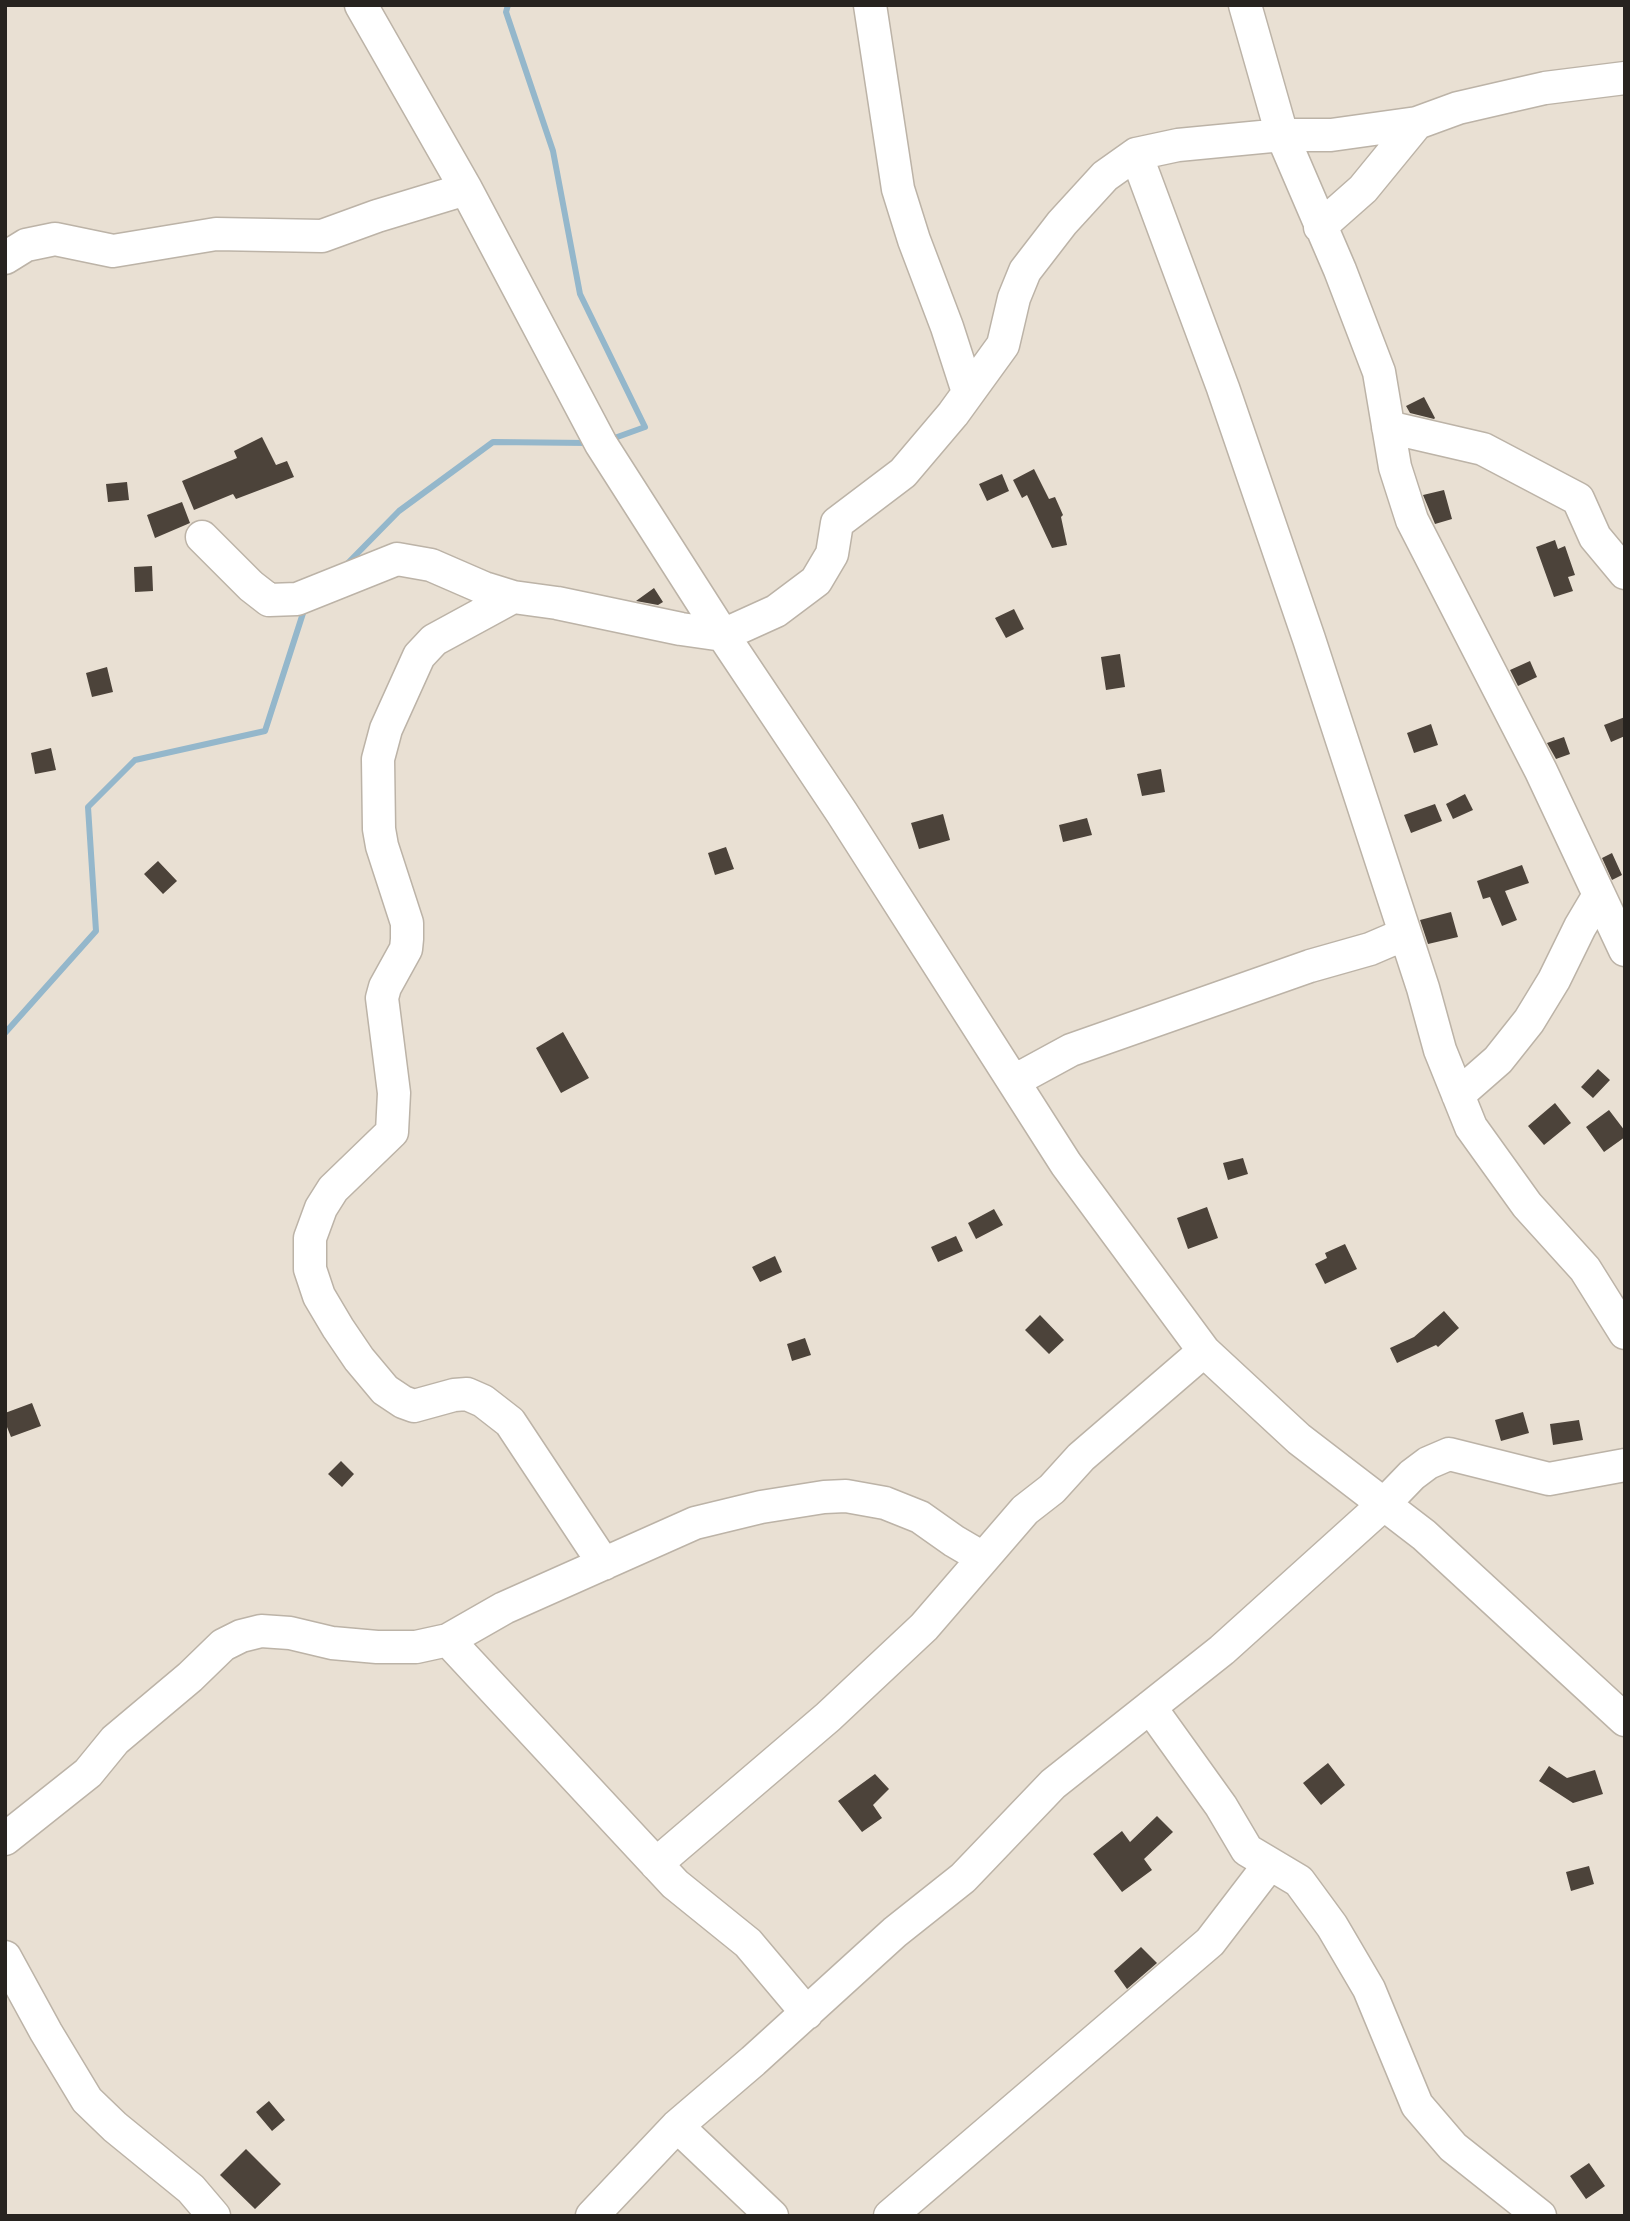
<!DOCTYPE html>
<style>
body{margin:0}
#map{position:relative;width:1630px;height:2221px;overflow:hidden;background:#e9e0d3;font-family:Ubuntu,sans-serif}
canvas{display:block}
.frame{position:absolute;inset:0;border:7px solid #27231f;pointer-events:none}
</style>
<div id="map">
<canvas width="1630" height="2221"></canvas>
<div class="frame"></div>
</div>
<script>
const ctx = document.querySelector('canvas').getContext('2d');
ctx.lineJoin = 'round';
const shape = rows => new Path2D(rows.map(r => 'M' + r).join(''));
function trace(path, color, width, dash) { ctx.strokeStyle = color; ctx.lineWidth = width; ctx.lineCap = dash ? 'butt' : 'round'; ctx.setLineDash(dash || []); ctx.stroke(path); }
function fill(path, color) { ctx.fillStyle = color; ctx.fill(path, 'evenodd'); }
trace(shape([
 [508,5,506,12,553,151,580,294,645,427,609,440],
 [344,567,399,511,493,442,588,443],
 [5,1033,96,931,88,807,135,760,265,731,305,607]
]), '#94b7cb', 6);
fill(shape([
 [1424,397,1435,418,1434,419,1410,413,1406,406],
 [262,437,276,465,287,461,294,477,236,499,233,494,194,510,182,481,237,458,234,451],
 [1034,469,1049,499,1055,497,1063,515,1061,517,1067,545,1052,548,1027,495,1022,498,1013,480],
 [1002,474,1009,491,987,501,979,484],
 [127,482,129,500,108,502,106,484],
 [1444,490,1452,519,1435,524,1423,495],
 [182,502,190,523,155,538,147,515],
 [1555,540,1558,549,1565,546,1575,575,1568,577,1573,591,1554,597,1536,547],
 [152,566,153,591,135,592,134,567],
 [654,588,663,602,658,605,636,601],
 [1014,609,1024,629,1006,638,995,618],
 [1120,654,1125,687,1106,690,1101,657],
 [1530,661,1537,677,1518,686,1510,670],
 [107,667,113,692,92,697,86,673],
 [1625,717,1625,736,1611,742,1604,725],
 [1431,724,1438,745,1414,753,1407,733],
 [1564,737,1570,754,1556,759,1547,743],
 [51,748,56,770,35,774,31,753],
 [1161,769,1165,792,1142,796,1137,774],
 [1465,794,1473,810,1453,819,1446,804],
 [1435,804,1442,821,1411,833,1404,815],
 [943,814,950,840,919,849,911,823],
 [1087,818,1092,835,1063,842,1059,825],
 [726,847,734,869,715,875,708,853],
 [1612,853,1622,875,1612,880,1602,858],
 [158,861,177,881,163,894,144,874],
 [1522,865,1529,883,1505,891,1517,920,1502,926,1490,897,1483,899,1477,881],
 [1451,912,1458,937,1428,944,1420,920],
 [563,1032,589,1078,561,1093,536,1048],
 [1598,1069,1610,1080,1593,1098,1581,1087],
 [1555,1103,1571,1123,1544,1145,1528,1126],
 [1609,1110,1625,1131,1625,1137,1604,1152,1586,1127],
 [1243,1158,1248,1174,1228,1180,1223,1163],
 [1207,1207,1218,1238,1188,1249,1177,1218],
 [994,1209,1003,1225,976,1239,968,1223],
 [956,1236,963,1251,938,1262,931,1247],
 [1345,1244,1357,1269,1325,1284,1315,1264,1327,1258,1325,1253],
 [775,1256,782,1272,760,1282,752,1267],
 [1444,1311,1459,1328,1438,1347,1436,1345,1397,1363,1390,1348,1414,1337],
 [1040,1315,1064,1340,1049,1354,1025,1330],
 [805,1338,811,1355,792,1361,787,1344],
 [32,1403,41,1426,11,1437,5,1422,5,1413],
 [1523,1412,1529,1433,1501,1441,1495,1420],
 [1579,1420,1583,1440,1553,1445,1550,1424],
 [341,1461,354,1474,342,1487,328,1474],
 [1328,1763,1345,1785,1321,1805,1303,1783],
 [1549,1766,1567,1778,1595,1770,1603,1794,1573,1803,1539,1781],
 [875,1774,889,1789,873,1805,882,1818,862,1832,838,1801],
 [1157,1816,1173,1832,1144,1859,1152,1870,1122,1892,1093,1854,1122,1831,1130,1842],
 [1589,1866,1594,1884,1571,1891,1566,1872],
 [1141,1947,1157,1963,1127,1989,1114,1971],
 [269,2101,285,2120,272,2131,256,2112],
 [246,2149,281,2184,255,2209,220,2175],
 [1589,2163,1605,2186,1586,2199,1570,2176]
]), '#4c433a');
const minor = shape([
 [361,5,466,189,601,444,723,635,842,813,1066,1164,1204,1351,1299,1439,1424,1535,1625,1720],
 [870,5,898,189,914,240,947,327,968,392],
 [1245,5,1282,135,1340,270,1379,372,1395,467,1412,520,1541,771,1625,950],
 [1136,154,1223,388,1309,639,1423,988,1440,1050,1471,1127,1527,1205,1585,1269,1625,1333],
 [1320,227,1363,189,1417,123],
 [5,258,26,245,55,239,113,251,216,234,322,236,377,216,466,189],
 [1388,427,1483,449,1578,499,1595,537,1625,573],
 [202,537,251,586,269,600,297,599,397,559,431,565,484,588,513,597,557,603,681,629,723,635,776,611,816,581,832,554,837,523,903,473,953,414,1003,345,1014,298,1025,271,1062,223,1105,176,1136,154,1178,145,1282,135,1331,135,1417,123,1458,108,1510,96,1545,88,1625,78],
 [513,597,434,640,419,656,386,729,378,759,379,829,382,846,407,923,407,939,406,949,385,987,382,998,394,1093,392,1132,333,1189,321,1208,310,1238,310,1269,319,1296,338,1328,359,1359,385,1390,403,1402,414,1406,454,1395,467,1394,483,1401,510,1422,604,1564],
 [1014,1081,1071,1050,1310,966,1370,949,1405,934],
 [1458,1095,1498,1060,1529,1021,1554,980,1580,927,1599,895],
 [448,1640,675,1884,748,1943,807,2013],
 [1150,1707,1221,1806,1247,1850,1299,1881,1332,1926,1369,1989,1417,2105,1453,2147,1540,2216],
 [5,1839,88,1773,115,1740,190,1677,223,1645,241,1636,261,1631,290,1633,332,1643,377,1647,416,1647,448,1640,504,1608,695,1523,761,1507,824,1497,846,1496,885,1503,920,1517,954,1541,983,1558],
 [656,1864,828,1717,924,1627,1025,1510,1052,1489,1081,1457,1204,1351],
 [5,1957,46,2032,87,2100,115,2127,191,2189,214,2216],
 [677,2126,772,2216],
 [592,2216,677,2126,753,2061,895,1932,963,1878,1053,1784,1222,1650,1384,1504,1412,1475,1428,1463,1449,1454,1549,1479,1625,1465],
 [890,2216,1210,1942,1269,1865]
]);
trace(minor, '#bcb3a7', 35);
trace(minor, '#fff', 32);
</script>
